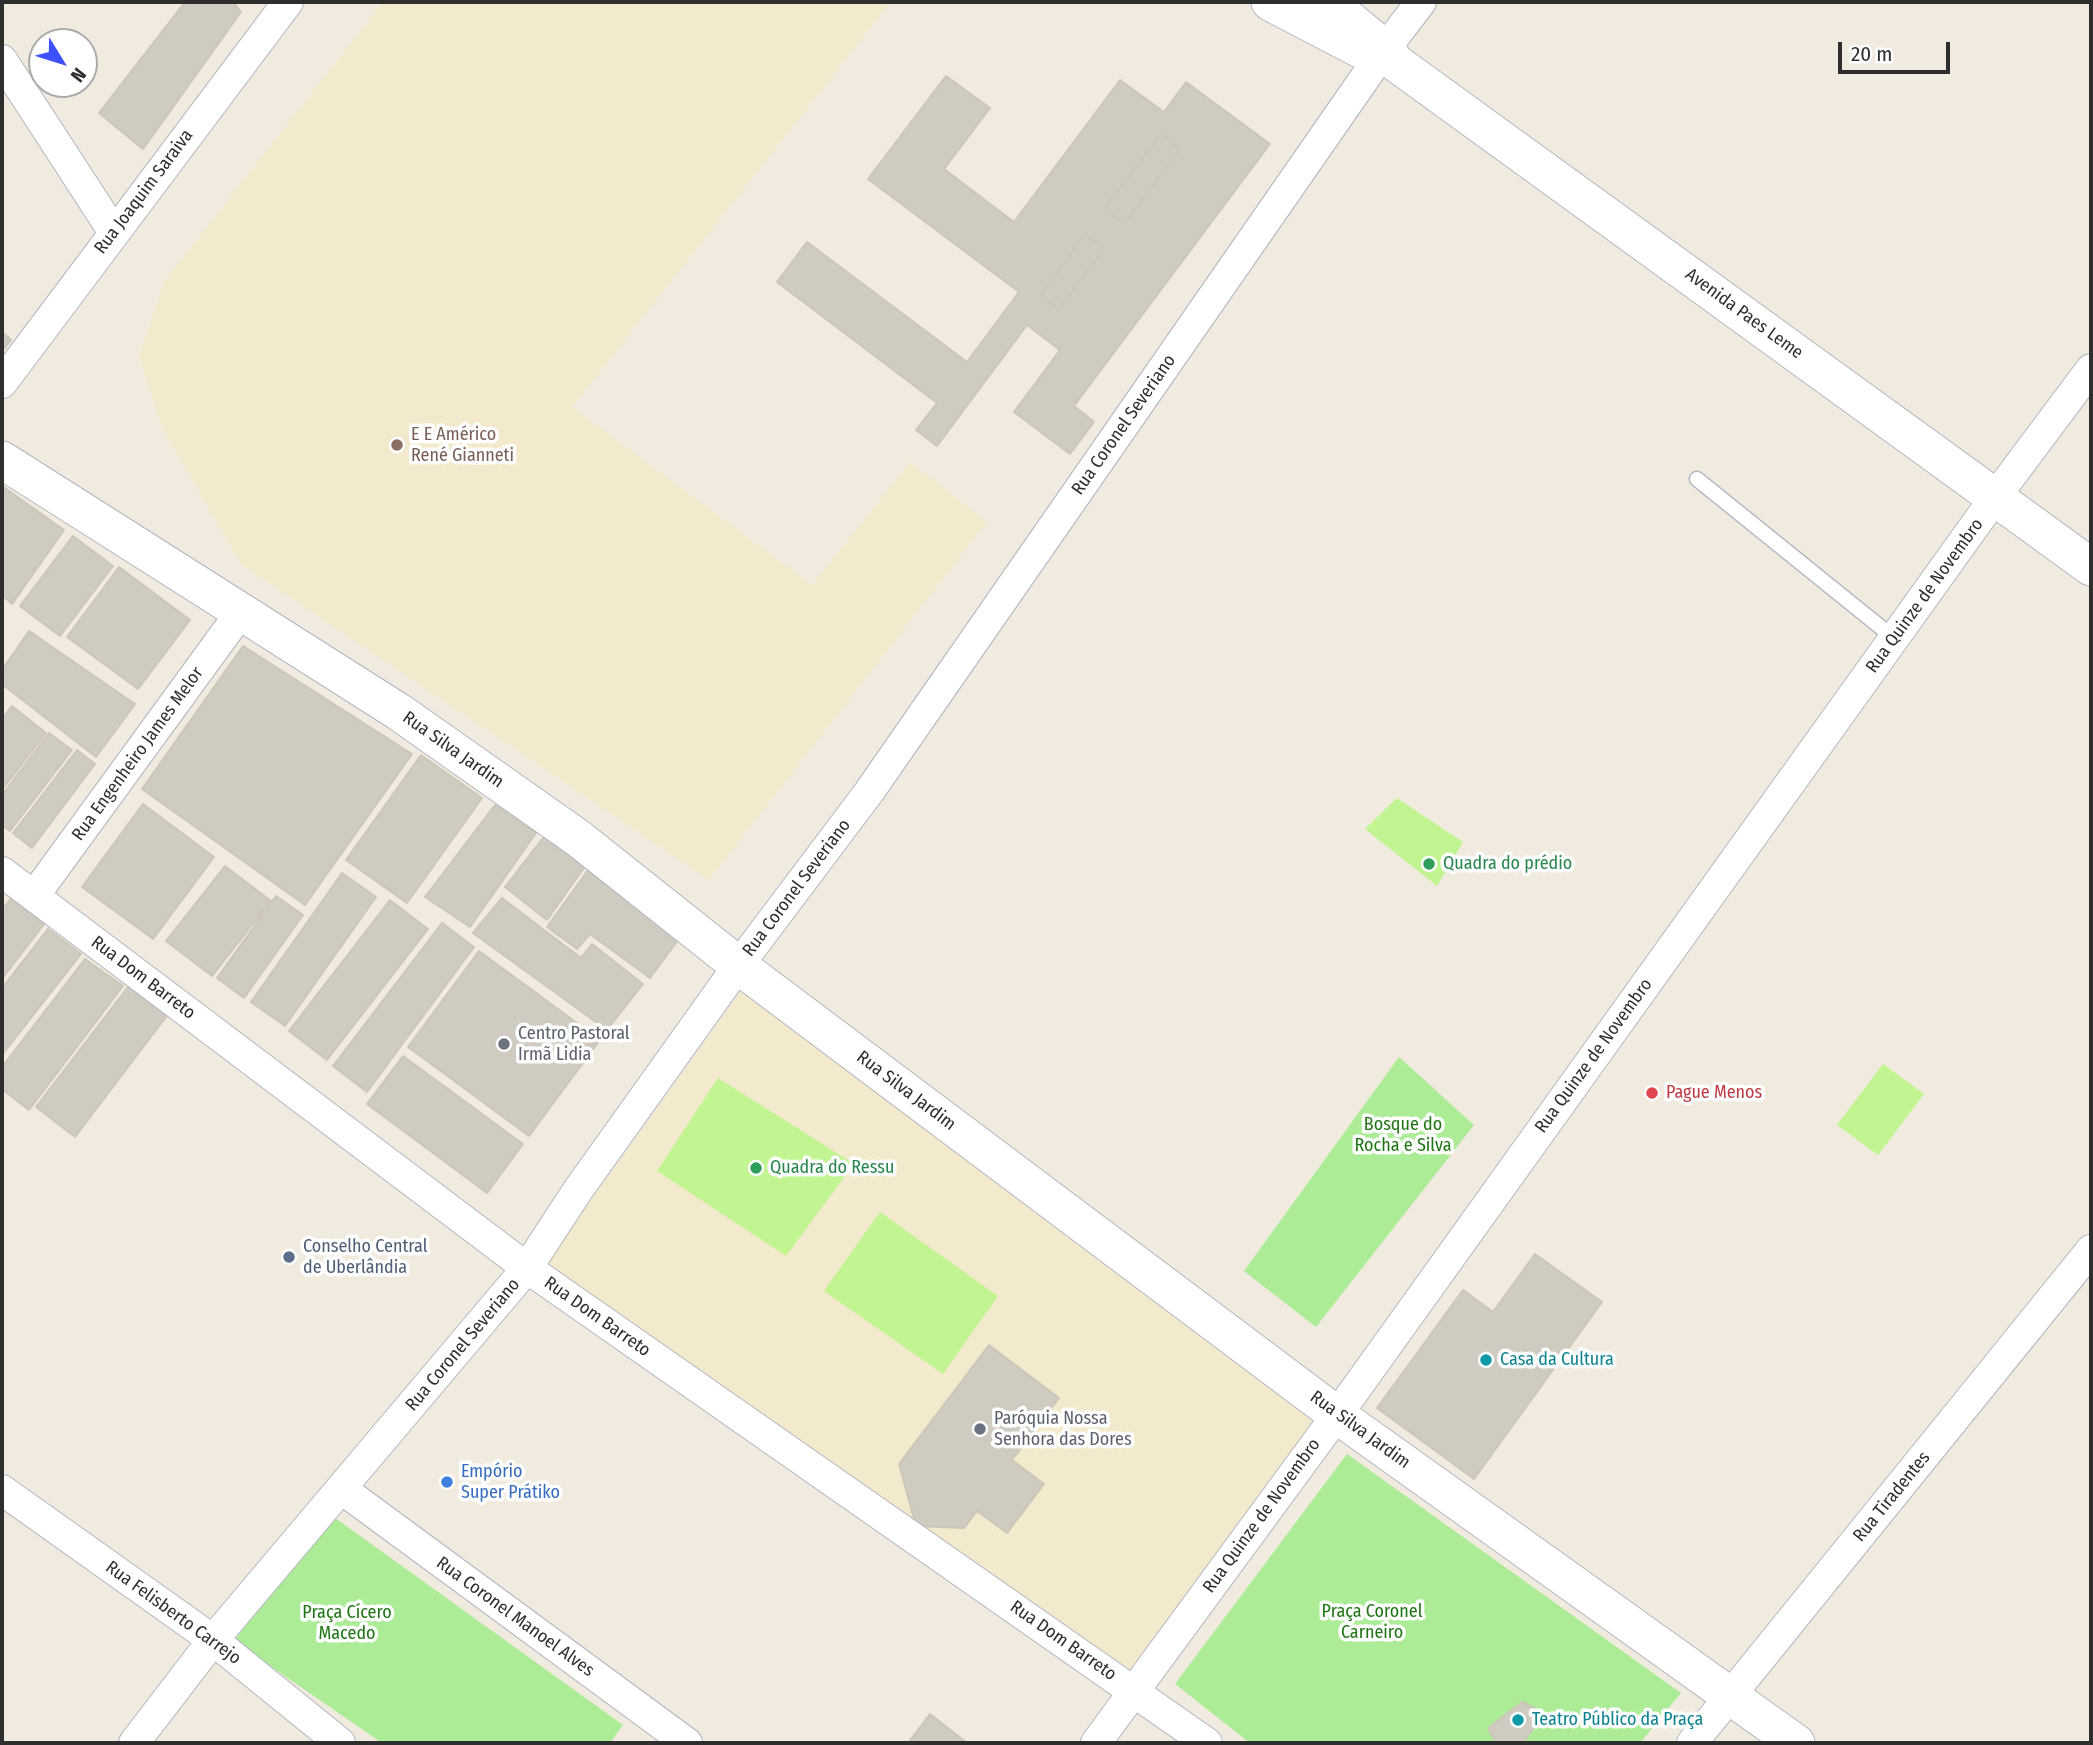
<!DOCTYPE html>
<meta charset="utf-8">
<style>
body{margin:0}
#map{position:relative;width:2093px;height:1745px;overflow:hidden;background:#f0eadf;font-family:"Fira Sans Condensed",sans-serif}
canvas{display:block}
.frame{position:absolute;inset:0;border:4px solid #2e2e2e;pointer-events:none}
.north{position:absolute;left:28px;top:28px;width:70px;height:70px;box-sizing:border-box;background:#fff;border:2px solid #ababab;border-radius:50%;rotate:128deg;font-size:19px;font-weight:700;line-height:28px;text-align:center;color:#2e2e2e}
.north::after{content:'';display:block;margin:auto;width:24px;height:32px;background:#3d51ff;clip-path:polygon(50% 0,100% 100%,50% 72%,0 100%)}
.scale{position:absolute;left:1838px;top:42px;width:112px;height:32px;box-sizing:border-box;border:4px solid #2e2e2e;border-top:0;padding-left:9px;font-size:21px;line-height:24px;white-space:nowrap;color:#2e2e2e;-webkit-text-stroke:5px #fff;paint-order:stroke}
</style>
<div id="map">
<canvas width="2093" height="1745"></canvas>
<div class="frame"></div>
<div class="north">N</div>
<div class="scale">20 m</div>
</div>
<script>
const ctx = document.querySelector('canvas').getContext('2d');
ctx.lineJoin = 'round';
function fill(path, color) { ctx.fillStyle = color; ctx.fill(path, 'evenodd'); }
const shape = rows => new Path2D(rows.map(r => 'M' + r).join(''));
function trace(path, color, width, dash) { ctx.strokeStyle = color; ctx.lineWidth = width; ctx.lineCap = dash ? 'butt' : 'round'; ctx.setLineDash(dash || []); ctx.stroke(path); }
function write(font, color, halo, rows, align = 'center') {
  ctx.font = font + ' "Fira Sans Condensed",sans-serif'; ctx.lineWidth = 7; ctx.setLineDash([]); ctx.textBaseline = 'middle'; ctx.strokeStyle = halo; ctx.fillStyle = color; for (const [text, x, y, turn = 0] of rows) {
    ctx.save(); ctx.translate(x, y); ctx.rotate((+turn || 0) * Math.PI / 180); ctx.textAlign = isNaN(turn) ? turn : align; if (halo) ctx.strokeText(text, 0, 0); ctx.fillText(text, 0, 0); ctx.restore();
  }
}
fill(shape([
 [383,2,891,2,572,407,812,585,910,462,987,522,709,880,241,564,162,428,139,356,164,282],
 [744,987,1317,1415,1129,1674,1001,1580,546,1263]
]), '#f3eacd');
fill(shape([
 [1399,1057,1474,1125,1316,1327,1244,1271],
 [1347,1454,1681,1693,1640,1743,1250,1743,1175,1684],
 [331,1515,623,1725,610,1743,382,1743,234,1641]
]), '#acec97');
fill(shape([
 [1397,798,1463,842,1437,886,1365,829],
 [1883,1064,1924,1094,1878,1155,1837,1125],
 [718,1078,854,1164,786,1256,657,1171],
 [880,1212,998,1296,943,1374,824,1291]
]), '#c2f491');
const building = shape([
 [185,2,233,2,241,12,143,149,99,113,185,2],
 [946,76,990,108,944,169,1014,222,1120,80,1164,112,1186,82,1270,144,1074,406,1094,422,1070,454,1014,412,1060,350,1027,325,937,446,916,430,937,403,777,282,807,242,967,362,1019,292,868,179,946,76],
 [1161,134,1180,149,1124,224,1104,209,1161,134],
 [1085,234,1104,249,1059,309,1041,295,1085,234],
 [946,76,990,108,944,169,1014,222,1120,80,1164,112,1186,82,1270,144,1074,406,1094,422,1070,454,1014,412,1060,350,1027,325,937,446,916,430,937,403,777,282,807,242,967,362,1019,292,868,179,946,76],
 [1161,134,1180,149,1124,224,1104,209,1161,134],
 [1085,234,1104,249,1059,309,1041,295,1085,234],
 [946,76,990,108,944,169,1014,222,1120,80,1164,112,1186,82,1270,144,1074,406,1094,422,1070,454,1014,412,1060,350,1027,325,937,446,916,430,937,403,777,282,807,242,967,362,1019,292,868,179,946,76],
 [2,332,11,340,2,351,2,332],
 [2,486,64,530,12,604,2,595,2,486],
 [73,536,113,566,60,636,20,606,73,536],
 [119,567,190,620,138,689,67,637,119,567],
 [29,631,135,704,96,757,2,684,2,670,29,631],
 [243,646,412,754,305,905,142,789,243,646],
 [12,706,46,733,2,790,2,719,12,706],
 [49,733,72,750,10,831,2,825,2,795,49,733],
 [77,750,95,764,32,848,13,833,77,750],
 [421,755,482,798,407,903,346,860,421,755],
 [143,804,214,857,153,939,82,887,143,804],
 [495,805,536,833,470,927,425,897,495,805],
 [546,834,586,865,547,920,505,887,546,834],
 [225,866,271,901,212,976,166,941,225,866],
 [591,866,684,932,650,978,590,934,577,949,547,927,591,866],
 [342,873,376,897,285,1026,251,1002,342,873],
 [276,896,303,915,244,998,217,978,276,896],
 [11,898,44,924,2,979,2,910,11,898],
 [502,898,581,958,592,944,643,984,607,1030,473,933,502,898],
 [390,900,428,929,327,1060,289,1031,390,900],
 [442,923,474,947,367,1092,333,1066,442,923],
 [48,929,81,954,2,1055,2,988,48,929],
 [479,951,600,1040,529,1136,408,1047,479,951],
 [85,959,123,986,29,1110,2,1089,2,1067,85,959],
 [131,983,169,1013,75,1137,36,1107,131,983],
 [403,1056,523,1144,487,1193,367,1104,403,1056],
 [1535,1254,1602,1302,1474,1479,1377,1408,1463,1290,1493,1312,1535,1254],
 [989,1345,1059,1398,1012,1460,1044,1484,1007,1533,977,1511,964,1528,916,1526,899,1464,989,1345],
 [1522,1702,1544,1713,1523,1743,1496,1743,1488,1728,1522,1702],
 [930,1714,967,1743,908,1743,930,1714]
]);
fill(building, '#cfcbc0');
trace(building, '#ccc7b8', 2);
const service = shape([
 [1697,479,1894,638]
]);
const minor = shape([
 [2,60,113,231],
 [2,383,288,2],
 [2,872,527,1268,1207,1743],
 [34,896,241,612],
 [2,1490,213,1640,340,1743],
 [343,1490,687,1743],
 [134,1743,213,1640,527,1268,578,1190,738,966,869,792,1385,49,1421,2],
 [1096,1743,1337,1415,1996,496,2091,369],
 [1692,1743,2091,1250]
]);
const tertiary = shape([
 [1270,2,1360,49],
 [1328,2,1385,49,1396,63,2091,567],
 [2,460,399,712,578,838,743,969,1337,1415,1796,1743]
]);
trace(service, '#b3b4c2', 17);
trace(minor, '#b3b4c2', 32);
trace(tertiary, '#b3b4c2', 39);
trace(service, '#fff', 14);
trace(minor, '#fff', 30);
trace(tertiary, '#fff', 37);
for (const [x, y, r, color] of [
 [397,445,7,"#8d6e63"],
 [1429,864,7,"#2e9e5b"],
 [504,1044,7,"#6b7280"],
 [1652,1093,7,"#e0444e"],
 [756,1168,7,"#2e9e5b"],
 [289,1257,7,"#5c6f8a"],
 [1486,1360,7,"#0f9aa8"],
 [980,1429,7,"#6b7280"],
 [447,1482,7,"#3f7fe0"],
 [1518,1720,7,"#0f9aa8"]
]) { const dot = new Path2D(); dot.arc(x, y, r, 0, 2 * Math.PI); ctx.fillStyle = color; ctx.fill(dot); trace(dot, '#fff', 2.5); }
write('18px', '#2e2e2e', '#fff', [
 ["Rua Joaquim Saraiva",144,192,-53],
 ["Avenida Paes Leme",1744,314,36],
 ["Rua Coronel Severiano",1124,425,-55],
 ["Rua Quinze de Novembro",1925,596,-54],
 ["Rua Silva Jardim",453,750,35],
 ["Rua Engenheiro James Melor",138,754,-54],
 ["Rua Coronel Severiano",797,888,-53],
 ["Rua Dom Barreto",143,978,37],
 ["Rua Quinze de Novembro",1594,1056,-54],
 ["Rua Silva Jardim",906,1091,37],
 ["Rua Dom Barreto",597,1317,35],
 ["Rua Coronel Severiano",463,1345,-50],
 ["Rua Silva Jardim",1360,1430,36],
 ["Rua Tiradentes",1892,1497,-51],
 ["Rua Quinze de Novembro",1262,1516,-54],
 ["Rua Felisberto Carrejo",173,1613,36],
 ["Rua Coronel Manoel Alves",515,1617,36],
 ["Rua Dom Barreto",1063,1641,35]
]);
write('18px', '#785e54', '#fff', [
 ["E E Américo",411,435],
 ["René Gianneti",411,456]
], 'left');
write('18px', '#27864d', '#fff', [
 ["Quadra do prédio",1443,864],
 ["Quadra do Ressu",770,1168]
], 'left');
write('18px', '#5b616d', '#fff', [
 ["Centro Pastoral",518,1034],
 ["Irmã Lidia",518,1055],
 ["Paróquia Nossa",994,1419],
 ["Senhora das Dores",994,1440]
], 'left');
write('18px', '#be3a42', '#fff', [
 ["Pague Menos",1666,1093]
], 'left');
write('18px', '#1f7513', '#fff', [
 ["Bosque do",1403,1125],
 ["Rocha e Silva",1403,1146],
 ["Praça Coronel",1372,1612],
 ["Carneiro",1372,1633],
 ["Praça Cícero",347,1613],
 ["Macedo",347,1634]
]);
write('18px', '#4e5e75', '#fff', [
 ["Conselho Central",303,1247],
 ["de Uberlândia",303,1268]
], 'left');
write('18px', '#0d838f', '#fff', [
 ["Casa da Cultura",1500,1360],
 ["Teatro Público da Praça",1532,1720]
], 'left');
write('18px', '#366cbe', '#fff', [
 ["Empório",461,1472],
 ["Super Prátiko",461,1493]
], 'left');
</script>
